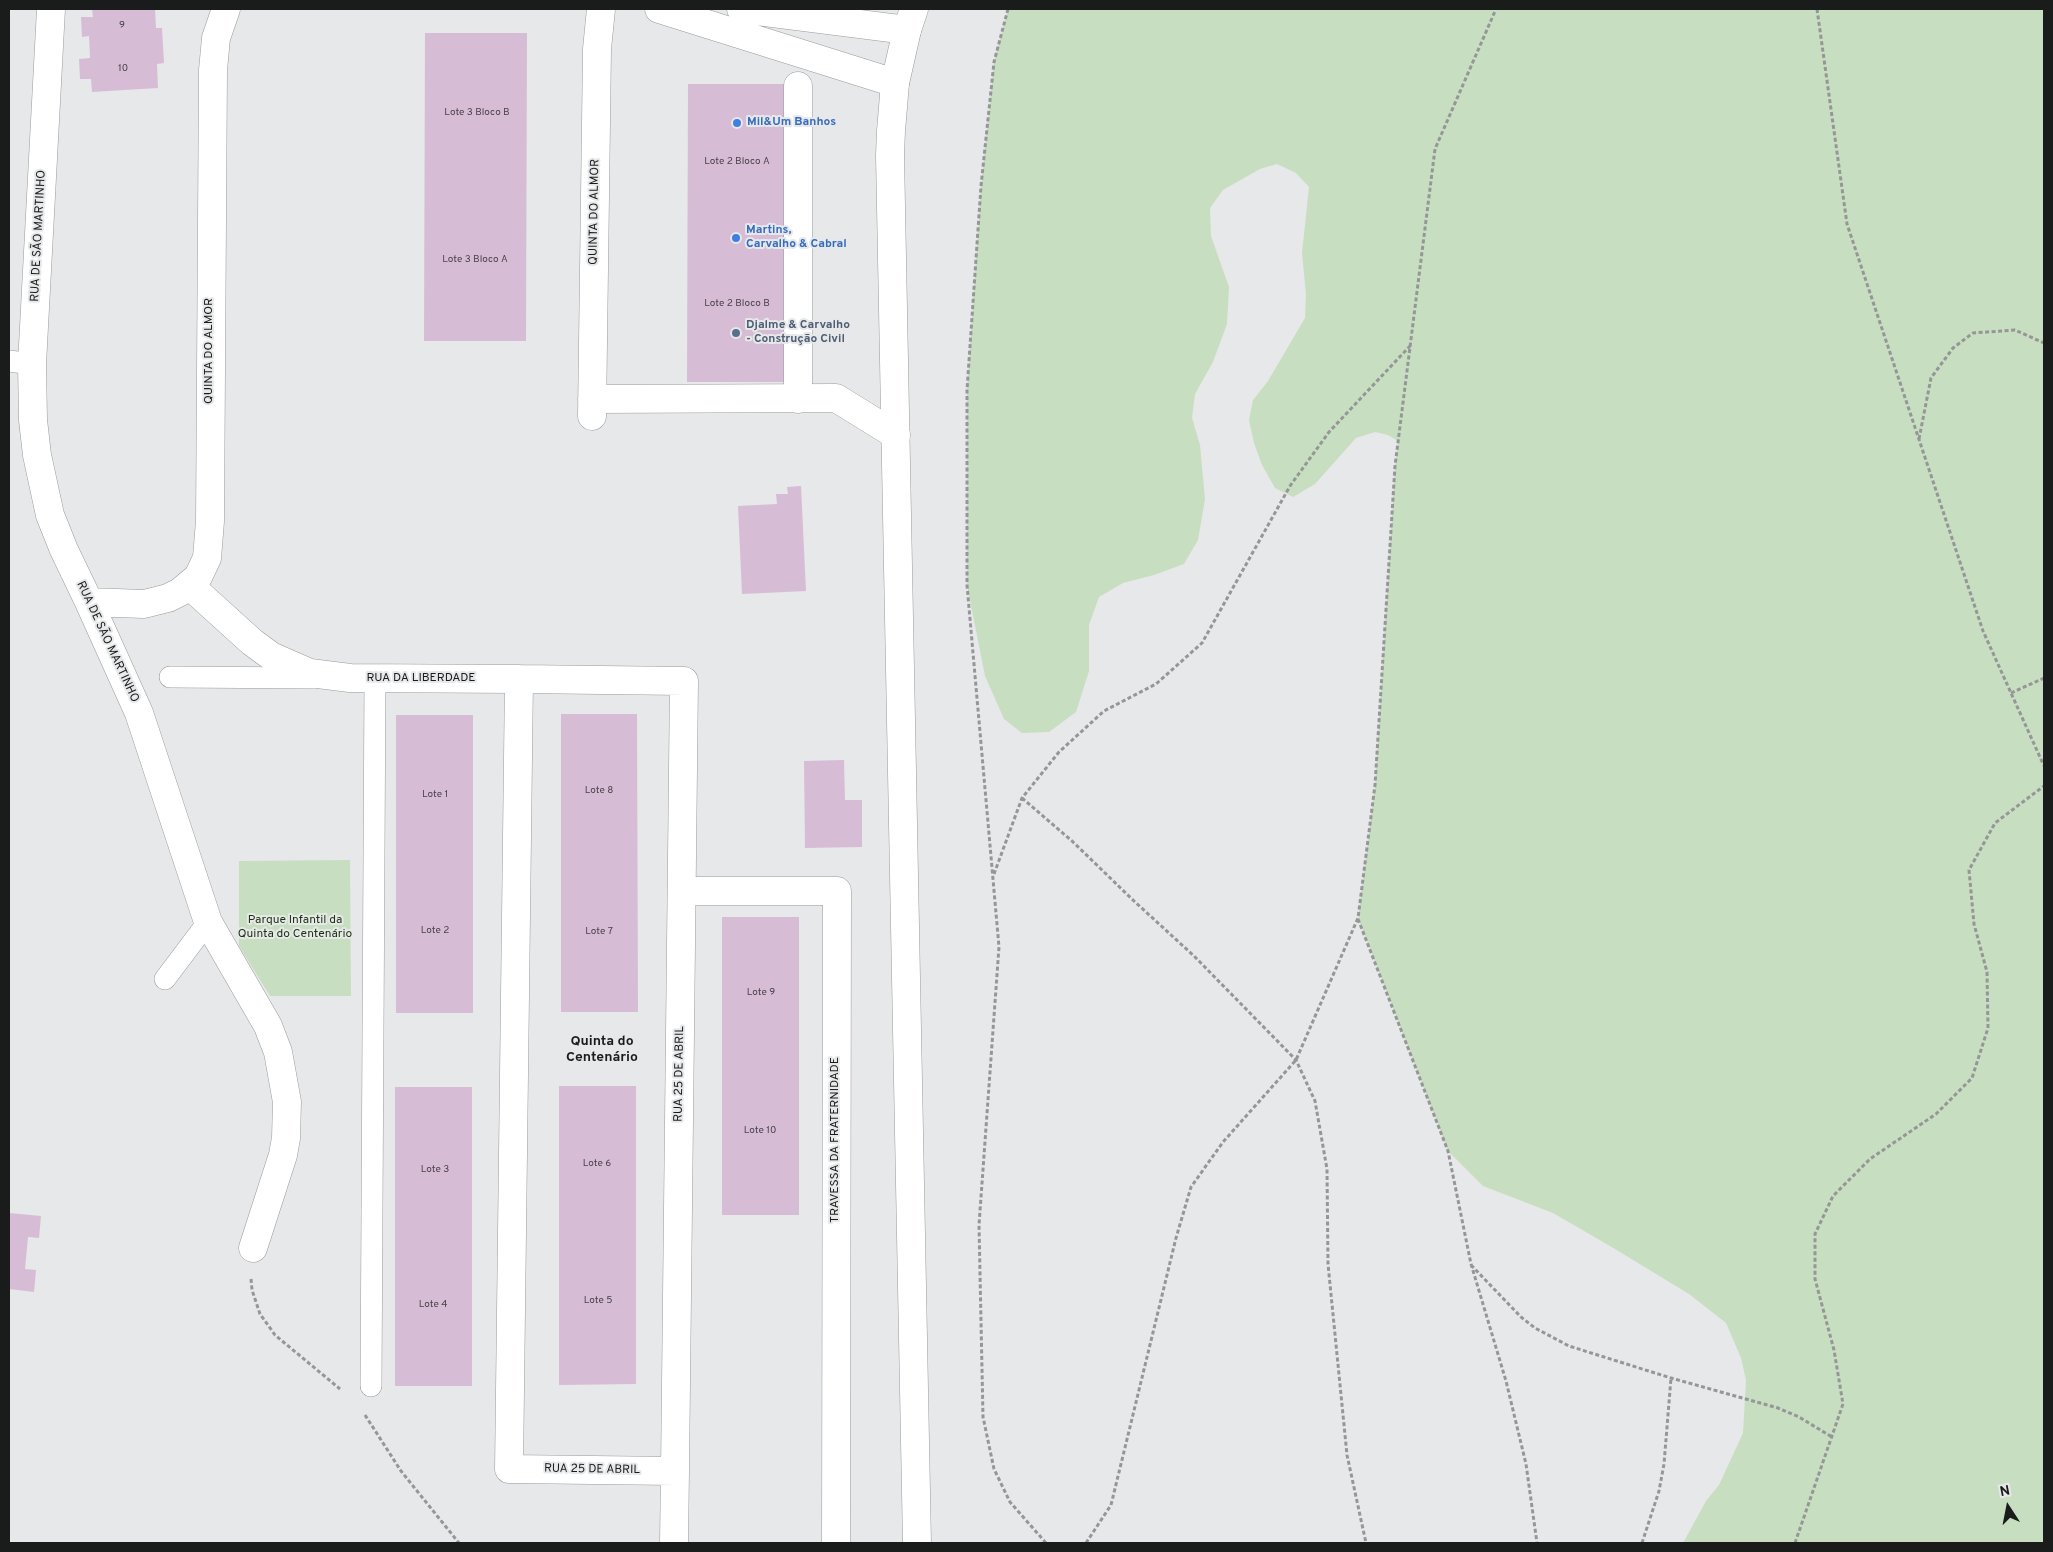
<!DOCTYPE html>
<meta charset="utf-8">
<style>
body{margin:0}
#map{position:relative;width:2053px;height:1552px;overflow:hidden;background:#e7e8e9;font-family:Overpass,sans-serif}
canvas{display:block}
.frame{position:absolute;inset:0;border:10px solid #1a1b1b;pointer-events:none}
.north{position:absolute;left:1983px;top:1482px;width:50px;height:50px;-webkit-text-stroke:4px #e7e8e9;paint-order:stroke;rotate:349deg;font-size:14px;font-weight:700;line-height:20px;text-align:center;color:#1a1b1b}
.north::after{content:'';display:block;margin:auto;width:18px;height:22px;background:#1a1b1b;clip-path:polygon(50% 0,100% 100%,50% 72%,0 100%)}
</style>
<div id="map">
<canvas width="2053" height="1552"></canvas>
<div class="frame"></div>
<div class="north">N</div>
</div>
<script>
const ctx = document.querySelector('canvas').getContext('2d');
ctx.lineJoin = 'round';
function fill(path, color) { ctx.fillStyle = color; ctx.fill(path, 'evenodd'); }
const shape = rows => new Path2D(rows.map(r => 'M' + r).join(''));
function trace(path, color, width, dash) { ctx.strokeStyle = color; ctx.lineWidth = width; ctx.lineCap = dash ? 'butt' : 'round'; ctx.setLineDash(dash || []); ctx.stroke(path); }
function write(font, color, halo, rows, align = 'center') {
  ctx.font = font + ' Overpass,sans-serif'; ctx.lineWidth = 4; ctx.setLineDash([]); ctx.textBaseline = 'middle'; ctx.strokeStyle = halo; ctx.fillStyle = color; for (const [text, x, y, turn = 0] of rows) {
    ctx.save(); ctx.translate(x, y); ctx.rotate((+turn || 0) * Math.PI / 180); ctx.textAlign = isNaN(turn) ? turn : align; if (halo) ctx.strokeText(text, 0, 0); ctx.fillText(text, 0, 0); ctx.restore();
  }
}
fill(shape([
 [1008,9,2044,9,2044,1543,1683,1543,1706,1501,1719,1485,1743,1433,1746,1380,1741,1358,1726,1323,1689,1294,1610,1246,1553,1213,1483,1186,1448,1151,1358,918,1375,785,1395,466,1398,441,1388,435,1375,432,1356,438,1315,484,1293,497,1275,488,1262,465,1254,443,1249,420,1253,400,1268,381,1305,318,1306,294,1302,253,1309,187,1296,173,1277,164,1260,169,1223,190,1210,208,1211,236,1229,287,1227,324,1213,362,1195,394,1192,418,1200,445,1205,499,1198,540,1184,564,1154,575,1123,583,1099,597,1089,625,1089,671,1076,712,1049,732,1022,733,1004,719,985,676,967,585,967,390,981,186,994,62],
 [350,860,351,996,270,996,239,946,239,861]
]), '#c8dec0');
fill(shape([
 [92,9,155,9,156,28,162,28,163,46,164,63,157,64,158,88,92,92,91,79,80,79,79,59,90,58,89,36,82,37,81,17,93,17],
 [425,33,527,33,526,341,424,341],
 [688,84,788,84,787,382,687,382],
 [801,486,806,591,742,594,738,506,777,504,776,494,788,494,787,487],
 [561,714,637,714,638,1012,561,1012],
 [396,715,473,715,473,1013,396,1013],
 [844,760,845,800,862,800,862,847,805,848,804,761],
 [722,917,799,917,799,1215,722,1215],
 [559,1086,636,1086,636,1384,559,1385],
 [395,1087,472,1087,472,1386,395,1386],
 [9,1213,41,1216,39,1238,28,1237,25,1269,36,1270,34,1292,9,1289]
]), '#d7bcd6');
const service = shape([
 [9,361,32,364],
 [170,677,315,678],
 [165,979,208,922],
 [371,1386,375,678]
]);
const minor = shape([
 [51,9,32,364,33,420,37,455,50,515,64,550,89,602,139,713,208,922,268,1026,278,1052,287,1102,286,1138,283,1155,253,1248],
 [659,9,895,83],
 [741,9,907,30],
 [592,399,836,398,896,435],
 [798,399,798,86],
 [592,416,597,49,601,9],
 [189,585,252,642,271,656,310,673,350,678,519,679,684,681,675,1471,509,1469,519,679],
 [89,602,144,604,168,598,180,592,198,577,207,558,210,521,213,70,216,38,226,9],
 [682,891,837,891,836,1543],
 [674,1543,675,1471]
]);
const primary = shape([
 [914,9,907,30,895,83,891,131,890,155,917,1543]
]);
trace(service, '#999a9b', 22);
trace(minor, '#999a9b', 29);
trace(primary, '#999a9b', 29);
trace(shape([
 [1008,9,994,62,981,186,967,390,967,585,999,947,979,1225,983,1417,994,1469,1010,1502,1046,1543],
 [1817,9,1847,224,1983,631,2044,766],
 [1919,439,1931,378,1953,348,1973,333,2015,330,2044,343],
 [2011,693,2044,678],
 [1022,798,1072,841,1134,901,1194,956,1296,1060,1315,1101,1327,1169,1328,1264,1347,1455,1366,1543],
 [994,874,1022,798,1059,752,1104,711,1156,684,1202,643,1290,486,1329,432,1410,346],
 [1358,919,1448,1151,1471,1264,1506,1381,1526,1464,1537,1543],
 [1471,1265,1521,1317,1535,1328,1569,1346,1671,1378,1778,1408,1799,1417,1832,1437],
 [251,1279,252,1290,260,1314,275,1335,340,1389],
 [365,1415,401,1471,459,1543],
 [1086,1543,1111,1505,1176,1238,1191,1187,1223,1142,1296,1060,1358,918,1375,785,1395,466,1435,149,1496,9],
 [1642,1543,1659,1491,1664,1464,1671,1378],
 [1795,1543,1843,1404,1834,1350,1815,1279,1815,1234,1833,1196,1870,1159,1936,1114,1972,1078,1988,1028,1987,972,1974,924,1969,870,1995,823,2044,786]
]), '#959697', 3, [4, 2.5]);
trace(service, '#fff', 21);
trace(minor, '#fff', 28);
trace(primary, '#fff', 28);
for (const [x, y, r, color] of [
 [737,123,5,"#3f7fe0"],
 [736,238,5,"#3f7fe0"],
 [736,333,5,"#5c6f8a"]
]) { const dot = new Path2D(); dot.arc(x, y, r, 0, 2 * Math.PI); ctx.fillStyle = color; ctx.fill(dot); trace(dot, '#e7e8e9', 2); }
write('10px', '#49434a', null, [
 ["9",122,26],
 ["10",123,69],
 ["Lote 3 Bloco B",477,113],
 ["Lote 2 Bloco A",737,162],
 ["Lote 3 Bloco A",475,260],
 ["Lote 2 Bloco B",737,304],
 ["Lote 8",599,791],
 ["Lote 1",435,795],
 ["Lote 2",435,931],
 ["Lote 7",599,932],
 ["Lote 9",761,993],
 ["Lote 10",760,1131],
 ["Lote 6",597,1164],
 ["Lote 3",435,1170],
 ["Lote 5",598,1301],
 ["Lote 4",433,1305]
]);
write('bold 12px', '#366cbe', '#e7e8e9', [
 ["Mil&Um Banhos",747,123],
 ["Martins,",746,231],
 ["Carvalho & Cabral",746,245]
], 'left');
write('12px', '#1a1b1b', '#e7e8e9', [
 ["QUINTA DO ALMOR",595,212,-89],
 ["RUA DE SÃO MARTINHO",39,236,-87],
 ["QUINTA DO ALMOR",210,351,-90],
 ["RUA DE SÃO MARTINHO",107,642,65],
 ["RUA DA LIBERDADE",421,679],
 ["RUA 25 DE ABRIL",680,1074,-89],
 ["TRAVESSA DA FRATERNIDADE",836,1140,-90],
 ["RUA 25 DE ABRIL",592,1470,1]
]);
write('bold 12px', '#4e5e75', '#e7e8e9', [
 ["Djalme & Carvalho",746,326],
 ["- Construção Civil",746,340]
], 'left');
write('12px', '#18350a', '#e7e8e9', [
 ["Parque Infantil da",295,921],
 ["Quinta do Centenário",295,935]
]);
write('bold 14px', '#1a1b1b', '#e7e8e9', [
 ["Quinta do",602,1042],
 ["Centenário",602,1058]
]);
</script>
